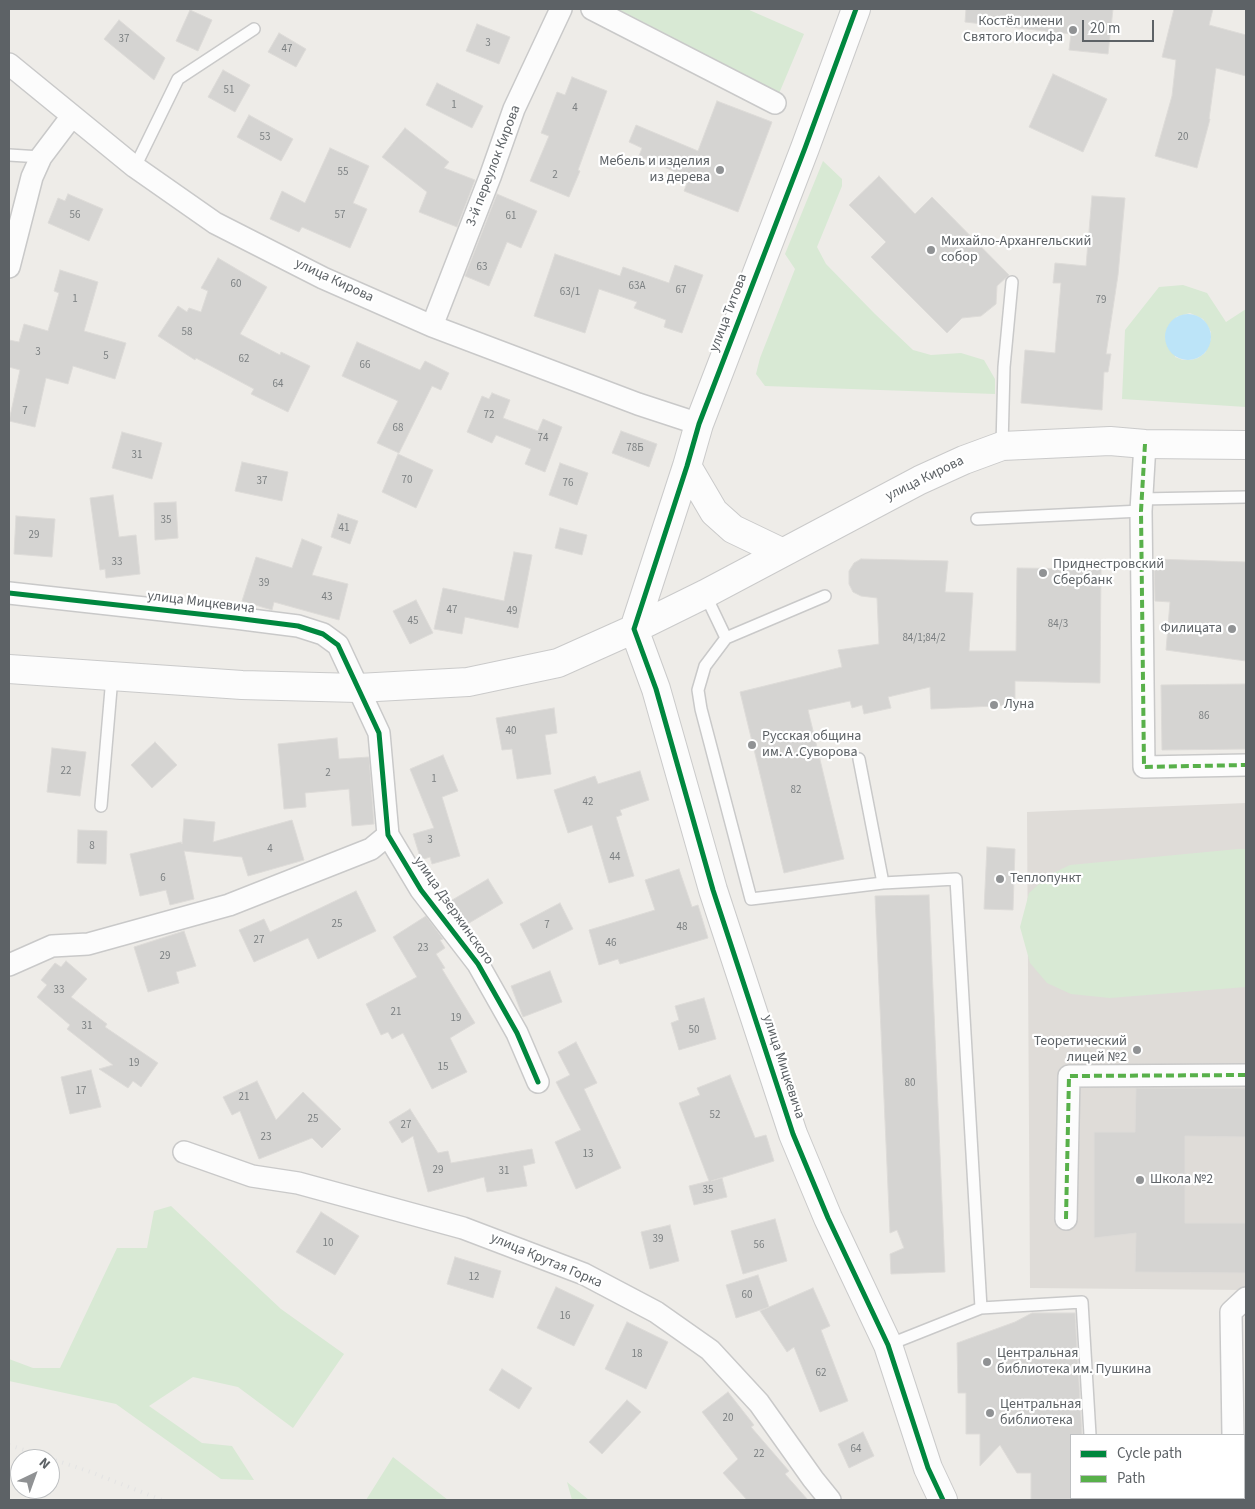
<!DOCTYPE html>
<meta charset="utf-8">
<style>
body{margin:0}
#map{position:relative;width:1255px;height:1509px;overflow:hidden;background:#eeece8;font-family:"Source Sans 3",sans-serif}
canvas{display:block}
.frame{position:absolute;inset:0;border:10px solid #5d6266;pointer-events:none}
.legend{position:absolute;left:1070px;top:1434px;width:175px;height:65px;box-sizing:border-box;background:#fff;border:1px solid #bec0c2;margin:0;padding:6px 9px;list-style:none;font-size:15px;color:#5d6266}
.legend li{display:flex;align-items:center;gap:10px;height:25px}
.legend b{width:25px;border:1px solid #bec0c2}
.north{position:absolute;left:10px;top:1449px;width:50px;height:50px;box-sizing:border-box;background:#fff;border:1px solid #bec0c2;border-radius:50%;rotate:42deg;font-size:14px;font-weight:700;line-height:20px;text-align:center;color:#5d6266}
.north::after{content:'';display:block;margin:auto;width:18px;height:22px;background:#909294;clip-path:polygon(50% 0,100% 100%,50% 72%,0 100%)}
.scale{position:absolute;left:1082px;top:20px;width:72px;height:22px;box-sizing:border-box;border:2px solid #5d6266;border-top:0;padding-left:6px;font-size:15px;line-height:18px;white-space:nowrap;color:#5d6266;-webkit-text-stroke:4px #fff;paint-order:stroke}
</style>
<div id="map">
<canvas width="1255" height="1509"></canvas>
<div class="frame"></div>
<ul class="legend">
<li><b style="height:6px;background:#00873e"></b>Cycle path</li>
<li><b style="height:6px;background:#58b04a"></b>Path</li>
</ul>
<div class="north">N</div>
<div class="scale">20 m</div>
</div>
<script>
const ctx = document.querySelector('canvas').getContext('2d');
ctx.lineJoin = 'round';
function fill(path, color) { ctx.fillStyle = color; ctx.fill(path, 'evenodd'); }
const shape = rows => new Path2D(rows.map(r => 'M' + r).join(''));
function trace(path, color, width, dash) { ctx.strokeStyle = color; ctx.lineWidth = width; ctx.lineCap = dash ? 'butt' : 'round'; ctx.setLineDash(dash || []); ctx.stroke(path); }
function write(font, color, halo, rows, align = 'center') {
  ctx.font = font + ' "Source Sans 3",sans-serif'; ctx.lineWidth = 4.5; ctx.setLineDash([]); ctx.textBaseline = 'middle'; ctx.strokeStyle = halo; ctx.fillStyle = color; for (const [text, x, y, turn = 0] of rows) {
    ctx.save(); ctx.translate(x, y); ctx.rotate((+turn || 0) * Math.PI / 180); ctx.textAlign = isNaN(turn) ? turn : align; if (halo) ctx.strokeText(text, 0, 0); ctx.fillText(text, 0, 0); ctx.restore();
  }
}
fill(shape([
 [1246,803,1246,1294,1246,1290,1030,1288,1027,812]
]), '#dfdcd8');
fill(shape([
 [592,9,747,9,804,34,775,103],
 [823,161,842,179,842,186,817,247,826,264,875,314,913,350,931,355,961,353,984,360,995,379,995,394,765,386,756,374,760,358,795,269,785,254],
 [1183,285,1207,293,1226,322,1246,309,1246,407,1122,399,1125,330,1159,287],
 [1190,313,1203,319,1211,332,1211,339,1205,353,1198,358,1191,360,1183,360,1175,357,1176,317],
 [1238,849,1246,849,1246,987,1110,998,1071,994,1047,983,1030,963,1020,927,1029,893,1049,875,1070,865],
 [171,1206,281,1309,344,1354,293,1428,238,1387,193,1377,149,1406,202,1443,232,1446,254,1480,221,1479,116,1404,9,1381,9,1359,33,1368,60,1368,117,1248,147,1248,154,1211],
 [393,1457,448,1500,366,1500],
 [567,1482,589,1500,572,1500]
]), '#d8e9d4');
fill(shape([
 '1165 337a23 23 0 1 1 46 0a23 23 0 1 1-46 0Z'
]), '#bce4f8');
const building = shape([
 [966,9,1113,9,1108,54,1069,50,1071,34,965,22,966,9],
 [1174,9,1213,9,1209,25,1246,35,1246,76,1216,68,1209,119,1210,119,1197,168,1155,156,1172,96,1176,60,1162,57,1174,9],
 [190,10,212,20,198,51,176,41,190,10],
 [119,20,165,58,154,80,104,39,119,20],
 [477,24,510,37,499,64,466,51,477,24],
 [279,33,306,49,296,67,268,52,279,33],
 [223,70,250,85,235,112,208,97,223,70],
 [1053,74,1107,99,1083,152,1029,127,1053,74],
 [572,77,607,91,578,170,580,171,569,197,530,181,549,136,541,133,557,92,565,95,572,77],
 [437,83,483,106,472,128,426,105,437,83],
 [717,101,772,122,738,212,684,191,689,178,639,156,642,148,629,142,636,125,698,151,717,101],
 [249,115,293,139,281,161,237,137,249,115],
 [405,128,449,162,444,168,475,180,457,227,419,212,427,192,382,157,405,128],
 [330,148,369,166,353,203,367,209,350,248,302,227,299,232,270,219,282,191,305,203,330,148],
 [879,176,915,214,932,197,1009,275,997,286,996,304,981,316,962,318,947,333,871,257,886,242,849,205,879,176],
 [68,194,103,209,89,241,48,223,58,198,65,201,68,194],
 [497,194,537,211,521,248,507,242,489,286,465,276,497,194],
 [1092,196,1125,198,1118,275,1106,354,1111,354,1108,372,1104,372,1102,410,1021,403,1025,350,1055,353,1061,283,1053,283,1055,263,1086,266,1092,196],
 [555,254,620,276,623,267,669,283,675,265,703,275,682,333,664,327,666,320,634,308,637,302,599,289,585,333,534,316,555,254],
 [218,258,267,287,240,334,280,355,281,352,310,366,288,412,251,394,254,389,196,358,195,360,158,336,178,306,187,312,189,308,201,312,208,291,201,288,218,258],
 [60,270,98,282,84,331,126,343,115,379,73,366,68,384,46,378,35,427,9,421,20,370,9,367,9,340,19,342,24,324,48,331,59,293,54,291,60,270],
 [357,342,420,370,425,361,449,373,441,390,432,386,399,453,377,443,398,401,342,376,357,342],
 [492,393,510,400,503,418,538,431,543,419,562,427,545,472,525,464,531,449,496,435,492,443,467,432,482,396,489,399,492,393],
 [621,431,657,444,649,467,612,453,621,431],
 [122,432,162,443,152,479,112,468,122,432],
 [398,454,433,470,416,508,382,492,398,454],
 [242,462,288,472,282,501,235,491,242,462],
 [560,463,588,473,577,505,549,495,560,463],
 [113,495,119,537,136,535,140,574,106,578,105,569,100,570,90,498,113,495],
 [176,502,178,538,155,540,154,503,176,502],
 [338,514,358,521,350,544,331,537,338,514],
 [16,516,55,519,52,557,14,554,16,516],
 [560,528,587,535,582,555,555,548,560,528],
 [302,539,322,547,312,575,348,584,339,620,274,602,272,610,242,601,256,557,292,568,302,539],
 [514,552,532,555,518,628,465,617,462,634,434,629,443,588,504,601,514,552],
 [861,559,948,561,945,592,973,593,969,651,1016,651,1017,568,1101,569,1100,683,1015,681,1015,705,931,709,930,687,888,697,891,708,864,714,862,705,852,708,850,701,808,710,844,859,784,873,740,692,842,667,838,650,879,644,877,598,861,596,853,592,849,584,849,571,854,563,861,559],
 [1154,559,1246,562,1246,661,1166,650,1170,602,1155,601,1154,559],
 [416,600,433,633,410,644,393,611,416,600],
 [1246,684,1246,749,1162,750,1161,685,1246,684],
 [554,708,557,733,545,735,551,774,517,779,512,749,502,750,496,718,554,708],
 [337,738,339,759,369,757,374,824,352,826,349,789,305,793,306,807,284,809,278,744,337,738],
 [155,742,177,765,152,788,131,765,155,742],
 [52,748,86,752,80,796,47,792,52,748],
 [443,755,458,791,442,797,460,856,432,864,430,857,421,860,413,834,434,828,410,769,443,755],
 [640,771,649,800,620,810,622,815,616,817,634,876,609,883,592,825,568,833,554,790,595,776,598,784,640,771],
 [184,819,215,822,213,842,292,820,304,860,248,876,242,857,184,851,194,899,170,905,166,890,140,896,130,854,181,842,182,844,184,819],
 [78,830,107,831,106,864,77,863,78,830],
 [987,847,1015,849,1013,910,984,909,987,847],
 [679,869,692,907,698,905,708,938,620,964,618,959,599,965,589,930,655,910,645,880,679,869],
 [488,879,503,903,464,926,447,903,488,879],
 [356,891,376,931,318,959,308,938,254,962,239,930,264,919,270,932,356,891],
 [929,895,945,1272,891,1274,890,1254,904,1248,897,1230,890,1233,875,896,929,895],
 [560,903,573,929,533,949,520,924,560,903],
 [426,916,443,939,440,940,445,948,436,954,445,968,442,969,475,1023,450,1038,467,1072,432,1089,403,1033,392,1039,388,1032,381,1035,366,1004,417,977,393,937,426,916],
 [184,931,196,966,176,972,179,983,148,992,134,947,184,931],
 [66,961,87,979,71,997,107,1024,105,1027,158,1063,141,1087,133,1081,128,1088,99,1069,113,1065,67,1029,70,1025,37,997,47,985,41,980,55,963,61,967,66,961],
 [550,971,562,1002,523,1017,511,986,550,971],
 [704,998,716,1039,679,1050,671,1023,679,1020,675,1006,704,998],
 [576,1042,597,1083,584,1089,621,1168,576,1189,555,1142,581,1130,556,1082,570,1075,558,1052,576,1042],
 [91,1070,101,1107,70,1114,61,1077,91,1070],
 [730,1075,755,1138,766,1135,774,1161,711,1181,722,1178,727,1197,694,1205,689,1186,709,1181,679,1103,700,1095,697,1088,730,1075],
 [257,1081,276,1120,303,1092,341,1129,322,1148,312,1138,259,1159,240,1111,232,1115,223,1097,257,1081],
 [1136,1088,1246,1088,1246,1137,1185,1136,1185,1223,1246,1223,1246,1273,1135,1272,1136,1233,1094,1238,1094,1132,1135,1132,1136,1088],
 [410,1109,438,1153,448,1151,451,1163,532,1149,535,1163,523,1166,527,1186,487,1192,484,1177,428,1192,413,1136,402,1143,389,1122,410,1109],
 [321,1212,359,1236,335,1275,296,1252,321,1212],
 [775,1219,787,1261,743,1274,731,1231,775,1219],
 [670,1225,679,1261,650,1269,641,1232,670,1225],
 [455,1257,501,1271,493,1298,447,1284,455,1257],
 [758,1275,769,1307,736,1318,726,1285,758,1275],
 [556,1287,594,1305,574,1346,537,1328,556,1287],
 [813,1288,830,1326,821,1330,848,1401,820,1412,794,1347,787,1352,760,1311,813,1288],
 [1032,1313,1075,1313,1082,1435,1071,1435,1071,1500,1031,1500,1031,1473,1017,1473,1000,1445,980,1466,980,1434,966,1434,966,1393,958,1393,957,1343,1015,1322,1032,1313],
 [627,1322,668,1342,646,1389,605,1369,627,1322],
 [502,1369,532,1388,519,1409,489,1390,502,1369],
 [728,1392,754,1425,751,1427,789,1471,785,1474,808,1500,747,1500,723,1473,738,1459,702,1412,728,1392],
 [627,1400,641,1412,602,1454,589,1442,627,1400],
 [863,1432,874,1456,849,1468,838,1444,863,1432]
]);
fill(building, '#d5d4d2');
trace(building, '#dddbd8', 1);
const lane = shape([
 [9,155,41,157],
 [135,167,178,79,254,29],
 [1002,446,1004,367,1012,282],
 [1141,499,1246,497],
 [977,519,1141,511],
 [705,594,726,638],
 [825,596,726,638,705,666,698,690,701,709,751,899,883,883,859,759],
 [101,806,112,677],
 [883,883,956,879,981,1308,888,1345],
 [981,1308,1082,1302,1090,1435],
 [1198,1500,1198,1498]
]);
const street = shape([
 [592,9,775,103],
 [9,64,135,167,215,223,323,278,432,326,638,404,699,424],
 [9,267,32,177,41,157,72,116],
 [432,326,490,177,514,109,561,9],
 [1145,444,1141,511,1144,767,1246,765],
 [9,593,235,618,298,626,323,634,338,645,379,733,388,835,421,890,478,964,517,1033,538,1082],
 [9,965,52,946,88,944,229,905,371,849,388,835],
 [184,1152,252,1176,298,1183,463,1228,584,1274,656,1312,710,1350,759,1403,813,1479,830,1500],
 [1066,1219,1069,1076,1246,1075],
 [1233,1435,1231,1312,1246,1298],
 [1244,1481,1246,1487]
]);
const secondary = shape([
 [687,466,714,512,733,529,781,552],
 [634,629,656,689,713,890,793,1134,828,1218,888,1345,928,1468,943,1500],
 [634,629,687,466,699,424,805,148,856,9],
 [9,669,242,685,358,688,468,682,558,663,634,629,705,594,920,480,964,460,1002,446,1110,441,1145,444,1246,445]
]);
trace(lane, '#c9c9c9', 14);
trace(street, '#c9c9c9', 24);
trace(secondary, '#cacaca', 30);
trace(lane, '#fcfcfc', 11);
trace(street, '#fcfcfc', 21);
trace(secondary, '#fcfcfc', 28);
trace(shape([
 [9,1445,88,1471,162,1500]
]), '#e3e3e3', 4, [1, 6]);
trace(shape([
 [1145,444,1141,511,1144,767,1246,765],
 [1066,1219,1069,1076,1246,1075]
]), '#58b04a', 4, [8, 4]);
trace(shape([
 [856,9,805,148,699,424,687,466,634,629,656,689,713,890,793,1134,828,1218,888,1345,928,1468,943,1500],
 [9,593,235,618,298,626,323,634,338,645,379,733,388,835,421,890,478,964,517,1033,538,1082]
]), '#00873e', 5);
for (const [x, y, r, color] of [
 [1073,30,5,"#909294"],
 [720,170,5,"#909294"],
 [931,250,5,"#909294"],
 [1043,573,5,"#909294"],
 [1232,629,5,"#909294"],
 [994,705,5,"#909294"],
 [752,745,5,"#909294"],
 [1000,879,5,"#909294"],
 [1137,1050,5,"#909294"],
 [1140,1180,5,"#909294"],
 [987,1362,5,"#909294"],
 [990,1413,5,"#909294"]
]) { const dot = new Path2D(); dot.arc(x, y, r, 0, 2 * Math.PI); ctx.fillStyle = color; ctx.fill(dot); trace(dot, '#fff', 2); }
write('11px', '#7c8082', null, [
 ["37",124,40],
 ["3",488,44],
 ["47",287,50],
 ["51",229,91],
 ["1",454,106],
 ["4",575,109],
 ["53",265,138],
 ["20",1183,138],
 ["55",343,173],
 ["2",555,176],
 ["56",75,216],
 ["57",340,216],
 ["61",511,217],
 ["63",482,268],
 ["60",236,285],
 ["63А",637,287],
 ["67",681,291],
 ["63/1",570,293],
 ["1",75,300],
 ["79",1101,301],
 ["58",187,333],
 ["3",38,353],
 ["5",106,357],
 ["62",244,360],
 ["66",365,366],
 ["64",278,385],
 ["7",25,412],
 ["72",489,416],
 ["68",398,429],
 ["74",543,439],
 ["78Б",635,449],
 ["31",137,456],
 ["70",407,481],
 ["37",262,482],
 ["76",568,484],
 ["35",166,521],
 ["41",344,529],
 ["29",34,536],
 ["33",117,563],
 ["39",264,584],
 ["43",327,598],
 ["47",452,611],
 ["49",512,612],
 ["45",413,622],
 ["84/3",1058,625],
 ["84/1;84/2",924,639],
 ["86",1204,717],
 ["40",511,732],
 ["22",66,772],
 ["2",328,774],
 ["1",434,780],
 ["82",796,791],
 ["42",588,803],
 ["3",430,841],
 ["8",92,847],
 ["4",270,850],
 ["44",615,858],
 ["6",163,879],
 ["25",337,925],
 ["7",547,926],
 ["48",682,928],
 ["27",259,941],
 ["46",611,944],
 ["23",423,949],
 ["29",165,957],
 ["33",59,991],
 ["21",396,1013],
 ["19",456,1019],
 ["31",87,1027],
 ["50",694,1031],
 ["19",134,1064],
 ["15",443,1068],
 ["80",910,1084],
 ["17",81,1092],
 ["21",244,1098],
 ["52",715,1116],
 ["25",313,1120],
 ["27",406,1126],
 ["23",266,1138],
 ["13",588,1155],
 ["29",438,1171],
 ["31",504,1172],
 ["35",708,1191],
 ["39",658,1240],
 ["10",328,1244],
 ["56",759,1246],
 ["12",474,1278],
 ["60",747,1296],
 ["16",565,1317],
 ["18",637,1355],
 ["62",821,1374],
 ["20",728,1419],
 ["64",856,1450],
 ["22",759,1455]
]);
write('14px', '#5d6266', '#fff', [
 ["Костёл имени",1063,22,"right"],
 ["Святого Иосифа",1063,38,"right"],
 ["Мебель и изделия",710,162,"right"],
 ["из дерева",710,178,"right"],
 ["Михайло-Архангельский",941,242],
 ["собор",941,258],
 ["Приднестровский",1053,565],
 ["Сбербанк",1053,581],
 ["Филицата",1222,629,"right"],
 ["Луна",1004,705],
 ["Русская община",762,737],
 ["им. А .Суворова",762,753],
 ["Теплопункт",1010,879],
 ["Теоретический",1127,1042,"right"],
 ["лицей №2",1127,1058,"right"],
 ["Школа №2",1150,1180],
 ["Центральная",997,1354],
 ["библиотека им. Пушкина",997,1370],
 ["Центральная",1000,1405],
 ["библиотека",1000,1421]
], 'left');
write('14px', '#5d6266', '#fff', [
 ["3-й переулок Кирова",494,166,-69],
 ["улица Кирова",334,281,25],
 ["улица Титова",729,313,-69],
 ["улица Кирова",925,479,-26],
 ["улица Мицкевича",201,603,7],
 ["улица Дзержинского",453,911,55],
 ["улица Мицкевича",783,1067,72],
 ["улица Крутая Горка",546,1261,23]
]);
</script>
